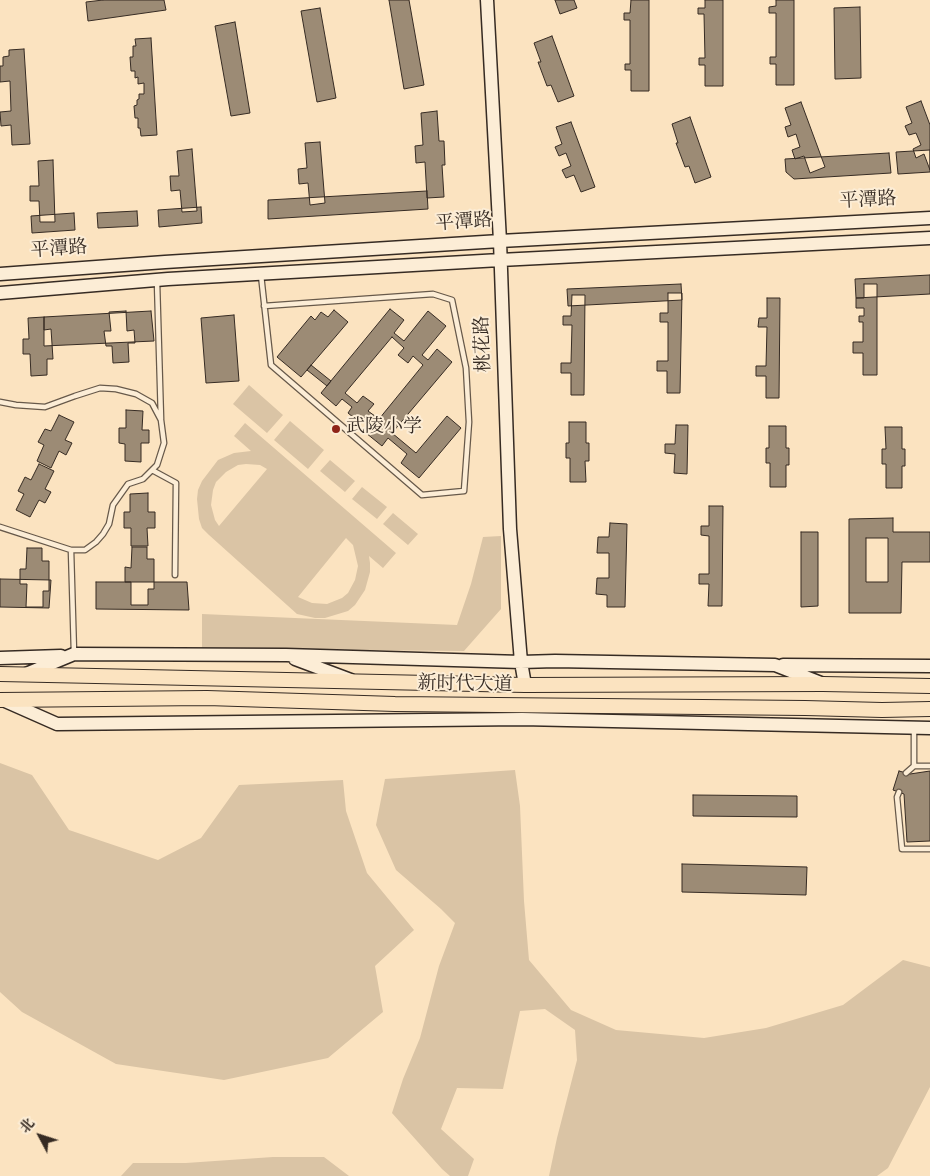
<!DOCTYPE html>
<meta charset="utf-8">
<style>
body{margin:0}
#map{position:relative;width:930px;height:1176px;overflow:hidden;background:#fbe3c0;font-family:"Sorts Mill Goudy","Noto Serif SC",serif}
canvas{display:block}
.north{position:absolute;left:15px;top:1111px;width:50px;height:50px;-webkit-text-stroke:4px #fcedd6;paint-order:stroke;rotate:310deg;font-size:14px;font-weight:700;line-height:20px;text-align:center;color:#362b23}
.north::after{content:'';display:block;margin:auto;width:18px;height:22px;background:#362b23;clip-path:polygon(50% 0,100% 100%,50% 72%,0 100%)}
</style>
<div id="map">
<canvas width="930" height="1176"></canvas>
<div class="north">北</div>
</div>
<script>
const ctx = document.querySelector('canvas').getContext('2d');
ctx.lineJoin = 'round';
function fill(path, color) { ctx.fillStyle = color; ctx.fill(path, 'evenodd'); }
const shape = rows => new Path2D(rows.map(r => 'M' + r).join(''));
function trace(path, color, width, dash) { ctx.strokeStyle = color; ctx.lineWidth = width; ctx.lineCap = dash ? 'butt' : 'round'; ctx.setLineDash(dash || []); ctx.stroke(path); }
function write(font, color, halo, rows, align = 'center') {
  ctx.font = font + ' "Sorts Mill Goudy","Noto Serif SC",serif'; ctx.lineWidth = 4; ctx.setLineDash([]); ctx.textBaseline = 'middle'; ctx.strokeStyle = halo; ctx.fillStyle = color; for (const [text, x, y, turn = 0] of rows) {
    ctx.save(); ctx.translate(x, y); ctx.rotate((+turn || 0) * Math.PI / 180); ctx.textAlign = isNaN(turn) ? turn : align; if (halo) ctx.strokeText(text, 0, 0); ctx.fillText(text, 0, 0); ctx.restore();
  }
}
fill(shape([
 [249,385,283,415,267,433,233,404],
 [290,421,324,450,308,469,274,440],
 [245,423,396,553,383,568,369,556,370,563,370,572,365,590,355,605,348,611,325,618,315,618,297,614,209,535,202,528,199,519,197,499,198,490,202,481,218,460,234,453,251,451,234,436],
 [246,464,260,465,267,469,219,526,215,520,211,505,213,490,216,482,226,472,238,465],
 [346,538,353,545,358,566,355,580,348,593,342,598,327,604,312,603,298,597],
 [330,460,355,481,345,492,320,471],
 [362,487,387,507,377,519,352,499],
 [393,513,418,534,408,545,383,524],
 [501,536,501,609,464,651,202,649,202,614,457,625,471,584,483,537],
 [0,763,32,775,69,830,158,860,201,838,239,785,343,780,346,811,367,873,414,930,375,966,383,1012,328,1058,224,1080,116,1064,22,1012,0,992],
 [515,770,520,806,524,901,529,960,571,1010,616,1030,704,1038,766,1028,843,1005,903,960,930,967,930,1087,888,1168,877,1176,549,1176,557,1138,577,1060,575,1030,545,1009,520,1011,503,1089,457,1088,441,1129,474,1159,468,1176,450,1176,442,1169,392,1113,403,1079,420,1038,439,966,455,923,441,909,396,870,376,825,385,779],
 [273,1157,324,1157,349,1176,121,1176,133,1163,186,1163]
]), '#dac4a5');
const building = shape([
 [103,0,164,0,166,10,88,21,86,2,103,0],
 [389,0,409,0,424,85,404,89,389,0],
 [555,0,574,0,577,8,560,14,555,0],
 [631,0,649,0,649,91,631,91,631,70,625,70,625,64,630,64,630,20,624,20,624,13,630,13,631,0],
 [705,0,723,0,723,86,705,86,705,65,699,65,699,58,705,58,704,14,698,14,698,8,705,8,705,0],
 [776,0,794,0,794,85,776,85,776,64,770,64,770,57,776,57,776,13,769,13,769,7,776,6,776,0],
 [860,7,861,78,835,79,834,8,860,7],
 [320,8,336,98,317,102,301,11,320,8],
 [235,22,250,113,231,116,215,26,235,22],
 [552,36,574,96,558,102,551,85,547,86,538,62,541,62,534,43,552,36],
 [151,38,157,135,141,136,140,128,138,128,138,118,135,118,134,106,137,105,137,100,139,99,139,94,144,94,144,83,138,84,138,77,135,78,135,71,131,71,130,57,133,57,133,46,136,46,135,39,151,38],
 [24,49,30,144,12,145,11,125,1,126,0,112,11,111,10,81,0,82,0,66,3,66,3,57,9,56,9,50,24,49],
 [921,101,930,125,930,170,924,154,916,158,913,149,921,145,916,133,909,135,905,126,912,123,906,107,921,101],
 [801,102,825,167,810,173,804,156,795,159,792,150,800,147,796,134,788,137,785,127,791,125,785,108,801,102],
 [437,111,439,141,444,141,445,165,442,165,444,197,427,198,425,162,416,163,415,146,423,145,421,113,437,111],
 [690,117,711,177,695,183,689,166,685,167,676,143,678,143,672,124,690,117],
 [571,122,595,187,581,192,574,175,566,178,562,170,571,166,566,153,559,156,555,147,562,144,556,127,571,122],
 [320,142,325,203,310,205,308,183,299,184,298,169,307,168,305,143,320,142],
 [192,149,197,211,182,212,180,190,171,191,170,176,179,176,177,151,192,149],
 [930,150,930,172,898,174,896,152,930,150],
 [889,153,891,173,794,179,786,172,785,159,889,153],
 [53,160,55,222,40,222,39,201,30,201,30,186,39,186,38,161,53,160],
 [427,191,428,209,268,219,268,200,427,191],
 [201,207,202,223,159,227,158,210,201,207],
 [137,211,138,226,98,228,97,213,137,211],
 [74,213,75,230,32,233,31,216,74,213],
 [930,275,930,294,856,298,855,279,930,275],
 [681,284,682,300,568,306,567,289,681,284],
 [864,284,877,284,877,375,863,375,863,353,853,353,853,342,863,342,863,322,859,322,859,316,864,316,864,308,856,308,856,298,864,298,864,284],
 [668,293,682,293,680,393,667,393,667,371,657,371,657,361,668,361,668,322,660,322,660,313,668,313,668,293],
 [572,295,585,295,584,395,571,395,571,373,561,373,561,363,571,363,572,325,563,325,563,316,571,316,572,295],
 [767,298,780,298,779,398,766,398,766,376,756,376,756,366,766,366,767,327,758,327,759,318,767,318,767,298],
 [390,309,404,320,394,333,404,341,428,311,446,326,422,355,428,360,437,349,452,362,392,433,416,453,447,416,461,428,419,478,401,463,407,454,388,438,382,446,366,433,373,425,364,417,359,422,348,413,352,407,342,399,336,406,321,393,390,309],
 [392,337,404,348,398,355,408,363,413,356,423,365,379,419,368,411,374,404,363,396,357,403,345,393,392,337],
 [334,310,348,322,301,377,277,357,311,316,315,320,321,312,328,317,334,310],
 [126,311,127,331,134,330,135,343,128,343,129,362,113,363,112,346,106,346,104,331,111,331,109,312,126,311],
 [151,311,154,341,44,346,44,317,151,311],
 [234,315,239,381,206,383,201,318,234,315],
 [44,317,44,330,51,329,53,359,47,359,47,375,31,376,30,354,23,354,23,339,29,339,28,318,44,317],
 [311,365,331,381,327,386,307,370,311,365],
 [126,410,143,411,142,430,149,430,149,443,141,443,141,462,125,461,125,444,119,443,119,428,126,428,126,410],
 [59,415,74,422,65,440,72,443,66,455,59,451,51,468,37,461,44,445,38,442,45,429,51,431,59,415],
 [569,422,586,422,586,443,589,443,589,461,585,461,586,482,570,482,570,458,566,458,566,443,569,443,569,422],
 [676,425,688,425,687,474,674,473,675,454,665,453,665,444,675,444,676,425],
 [769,426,786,426,786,448,789,448,789,465,786,465,786,487,770,487,770,463,766,463,766,448,769,448,769,426],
 [885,427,902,427,902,449,905,449,905,466,902,466,902,488,886,488,886,464,882,464,882,449,886,449,885,427],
 [39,464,54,471,45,489,51,492,45,503,39,500,30,517,16,510,24,494,18,491,25,477,31,480,39,464],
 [148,493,148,512,155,512,155,528,147,528,148,546,131,546,131,528,124,528,124,512,130,512,130,494,148,493],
 [709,506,723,506,722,606,708,606,709,584,699,584,699,574,709,574,709,536,701,535,701,526,709,526,709,506],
 [893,518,893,532,930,532,930,562,902,562,901,613,849,613,849,519,893,518],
 [866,538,888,538,888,582,866,582,866,538],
 [610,523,627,524,625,607,607,607,607,595,596,594,597,578,609,578,609,553,597,553,598,537,609,537,610,523],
 [801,532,818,532,818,606,801,607,801,532],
 [132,547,147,547,147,559,154,559,154,589,148,589,148,605,131,605,131,582,125,582,125,567,131,568,132,547],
 [27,548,42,548,42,561,49,561,49,591,43,591,43,607,26,607,27,584,20,584,20,569,26,569,27,548],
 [0,579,51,580,49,608,0,607,0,579],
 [96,582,187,582,189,610,96,609,96,582],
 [899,771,910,774,930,771,930,841,907,842,904,794,893,790,899,771],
 [693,795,797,796,797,817,693,816,693,795],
 [682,864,807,867,806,895,682,892,682,864]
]);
fill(building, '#9c8b75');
trace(building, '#362b23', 1);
const lane = shape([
 [261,275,271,365,422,495,464,491,469,422,466,368,452,300,433,294,264,306],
 [157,282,161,419],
 [0,402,16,405,45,407,75,396,100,388,116,389,136,394,152,403,161,420,164,443,157,465,143,479,128,484,113,505,109,524,103,534,96,542,85,550,71,550,0,527],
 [152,470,176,483,175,575],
 [71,550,74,653],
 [914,729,914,766,930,766],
 [906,773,914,766],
 [899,792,897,797,902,849,930,849]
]);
const secondary = shape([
 [487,0,500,241,510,529,521,662,525,685],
 [0,274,165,262,500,241,930,218],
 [0,293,168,279,500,260,930,238],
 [0,658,61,656],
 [295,659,351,680],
 [783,665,930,666],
 [26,674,74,654,286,655,521,662,555,661,775,665,821,683],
 [5,701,57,724,522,719,930,728]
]);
const primary = shape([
 [0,674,525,685,823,684,930,686],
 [0,700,207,698,395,704,805,708,882,710,930,709]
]);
trace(lane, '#67594a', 7);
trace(secondary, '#362b23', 15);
trace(primary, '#362b23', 16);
trace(lane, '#fcedd6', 4.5);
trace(secondary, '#fcedd6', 12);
trace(primary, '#fbe3c0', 14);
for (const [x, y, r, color] of [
 [336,429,5,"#8f2418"]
]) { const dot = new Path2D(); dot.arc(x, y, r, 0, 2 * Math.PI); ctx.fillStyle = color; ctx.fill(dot); trace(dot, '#fcedd6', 2); }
write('19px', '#362b23', '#fcedd6', [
 ["平潭路",868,202,-3],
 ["平潭路",464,224,-4],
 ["平潭路",59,251,-4],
 ["桃花路",485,344,-92],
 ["新时代大道",465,686,1]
]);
write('19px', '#362b23', '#fcedd6', [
 ["武陵小学",346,429]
], 'left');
</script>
